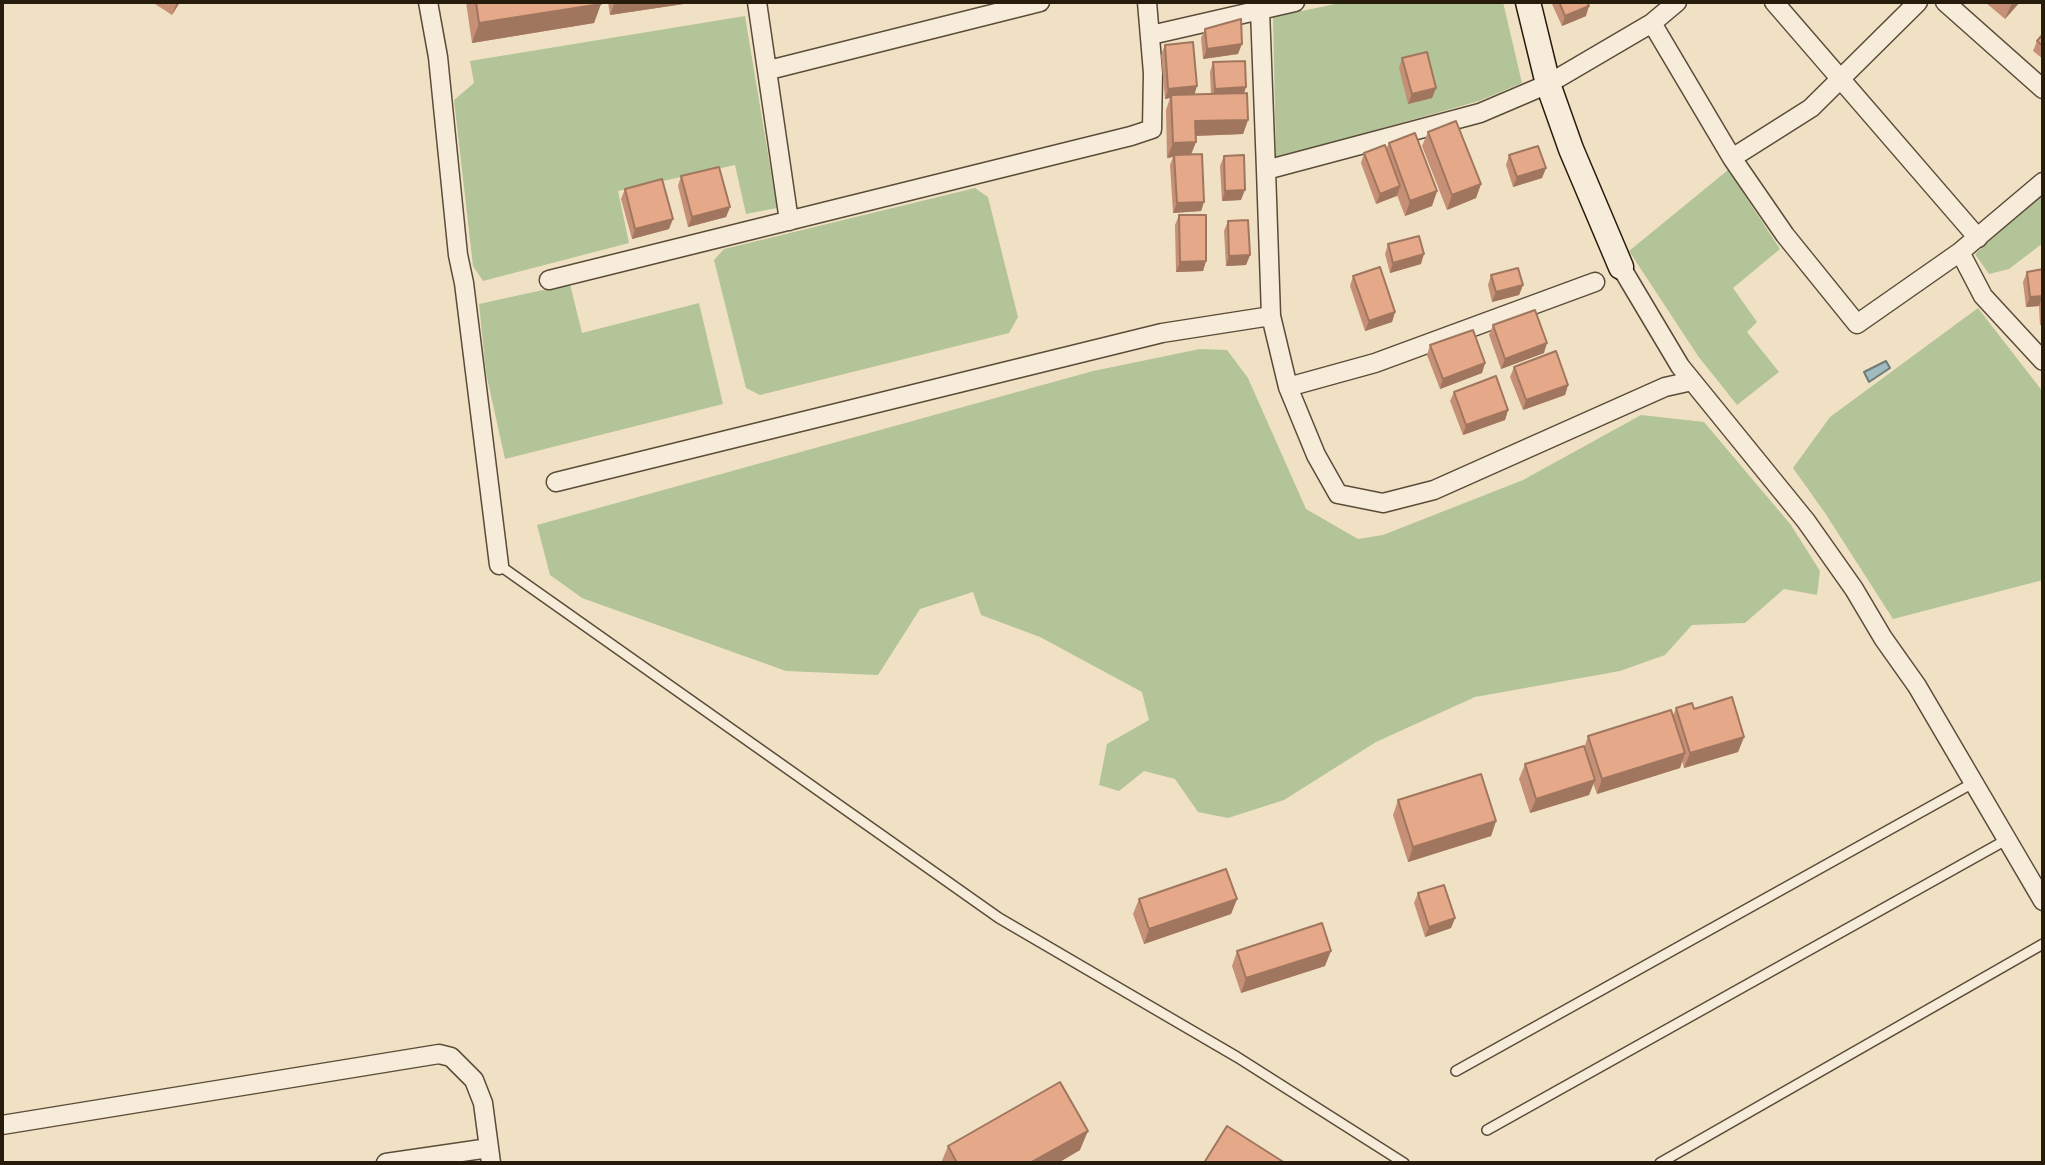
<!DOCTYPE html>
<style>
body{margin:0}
#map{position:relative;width:2045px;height:1165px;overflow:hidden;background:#f1e1c4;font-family:"IM FELL DW Pica",serif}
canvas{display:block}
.frame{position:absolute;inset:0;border:4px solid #271b0b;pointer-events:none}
</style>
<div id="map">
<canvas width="2045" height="1165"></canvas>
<div class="frame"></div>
</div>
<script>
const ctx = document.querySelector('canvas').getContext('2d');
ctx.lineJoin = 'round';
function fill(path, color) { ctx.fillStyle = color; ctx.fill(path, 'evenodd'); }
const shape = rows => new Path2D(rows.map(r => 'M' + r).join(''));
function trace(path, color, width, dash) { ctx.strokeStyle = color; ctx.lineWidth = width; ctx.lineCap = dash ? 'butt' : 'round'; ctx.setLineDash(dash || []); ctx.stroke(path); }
fill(shape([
 [1345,2,1503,2,1522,83,1479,101,1276,158,1273,17],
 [745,16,777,208,746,214,735,165,618,191,629,243,483,281,473,266,454,100,474,83,470,61],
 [1728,170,1780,249,1733,288,1757,322,1747,332,1779,372,1737,405,1698,356,1629,251],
 [975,188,988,197,1018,317,1009,333,760,395,746,388,714,260,724,249],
 [2043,192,2043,243,2009,269,1989,274,1975,254],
 [570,284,582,333,699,303,723,404,505,459,486,373,479,304],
 [1978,308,2043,392,2043,580,1893,619,1825,513,1793,468,1830,417],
 [1200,349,1227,350,1248,378,1306,509,1358,539,1383,535,1523,480,1641,415,1704,422,1791,525,1820,571,1817,595,1784,589,1745,623,1692,625,1665,655,1620,671,1475,697,1376,742,1284,800,1228,818,1198,812,1175,779,1144,771,1119,791,1099,785,1107,744,1149,720,1142,692,1040,637,981,615,973,592,920,609,878,675,786,671,582,598,550,575,537,525,1093,371]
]), '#b3c499');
const water = shape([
 [1886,361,1890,368,1869,382,1864,372,1886,361]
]);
fill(water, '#9fbbbf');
trace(water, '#6f7b77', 2);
const lane = shape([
 [499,565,999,918,1237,1057,1404,1163],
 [1456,1071,1973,783],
 [1487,1130,2006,840],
 [1660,1163,2043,944]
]);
const street = shape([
 [428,2,438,57,458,255,464,283,499,565],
 [757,2,789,221],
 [1774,2,1978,238],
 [1945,2,2043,89],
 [1260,10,1266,170,1480,113,1548,84,1652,23,1677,2],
 [1652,23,1732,158,1785,235,1857,324,1960,252,2043,182],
 [1151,35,1295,2],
 [769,70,1040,2],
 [1732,158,1811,108,1918,2],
 [1266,170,1271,316,1288,387,1316,455,1338,494,1383,503,1434,490,1665,387,1692,381],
 [1960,252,1983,296,2043,361],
 [1621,267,1680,366,1806,521,1854,589,1883,638,1917,686,2043,901],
 [549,280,1131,136,1152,129,1153,73,1147,2],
 [1288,387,1375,363,1595,282],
 [556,482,1162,333,1271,316],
 [2,1125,439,1054,451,1057,474,1080,483,1103,491,1163],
 [386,1163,489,1148]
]);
const secondary = shape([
 [1528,2,1548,84,1571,149,1621,267]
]);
trace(lane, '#5a4c39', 12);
trace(street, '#5a4c39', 21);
trace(secondary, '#271b0b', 27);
trace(lane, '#f6ecd9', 9);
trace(street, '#f6ecd9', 18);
trace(secondary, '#f6ecd9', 24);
fill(shape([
 [152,2,180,2,172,15],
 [466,2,601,2,594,23,472,43],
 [608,2,697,2,610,15],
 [1551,2,1587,2,1586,16,1562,26],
 [1985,2,2020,2,2005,19],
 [1205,29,1238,54,1203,59,1201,38],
 [2043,34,2043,59,2033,51,2037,41],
 [1165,45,1194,95,1211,94,1210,72,1213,62,1244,93,1248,120,1243,134,1196,136,1196,142,1191,154,1204,202,1201,211,1173,213,1170,165,1173,157,1167,158,1166,110,1170,98,1165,99,1161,55],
 [1402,58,1436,88,1432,98,1408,104,1399,68],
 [1428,132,1481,184,1476,198,1447,210,1422,146],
 [1389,143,1437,191,1432,206,1405,216,1397,195,1376,204,1361,163,1364,153,1386,149],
 [1509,155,1546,168,1542,178,1513,187,1506,165],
 [1224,156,1241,200,1222,201,1220,166],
 [681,176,730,207,726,217,688,227,678,186],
 [625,189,669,229,632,239,621,199],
 [1179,215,1206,261,1203,271,1176,272,1175,225],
 [1228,221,1250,255,1246,265,1226,266,1224,231],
 [1388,244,1421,264,1390,273,1385,254],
 [2043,269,2043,325,2040,325,2039,306,2026,307,2023,282,2027,272],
 [1491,275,1523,285,1519,295,1492,302,1488,285],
 [1353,276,1395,312,1392,322,1365,331,1350,286],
 [1493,325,1544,353,1501,369,1489,335],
 [1430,345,1485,363,1482,373,1440,389,1427,355],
 [1514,367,1568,385,1565,395,1523,410,1510,377],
 [1454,392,1508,410,1505,420,1463,435,1450,401],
 [1676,708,1694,709,1744,737,1738,752,1684,768,1682,761,1680,768,1597,794,1593,783,1589,795,1530,813,1519,779,1525,764,1584,748,1588,736,1673,716],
 [1398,800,1496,821,1491,836,1408,862,1393,815],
 [1418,893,1455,918,1451,928,1425,937,1414,903],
 [1139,899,1237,899,1231,914,1144,944,1133,914],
 [1237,951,1325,966,1241,993,1232,966],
 [948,1146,1080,1150,1058,1163,941,1163]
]), '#c59075');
fill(shape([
 [177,2,180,2,172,15],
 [615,2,697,2,610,15],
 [2013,2,2020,2,2005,19,2011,5],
 [601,4,594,23,472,43,479,23],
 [1589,6,1586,16,1562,26,1565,16],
 [1242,44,1238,54,1203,59,1207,49],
 [1197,86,1194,96,1171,95,1170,98,1165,99,1168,89],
 [1246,87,1243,97,1211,99,1215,89],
 [1436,88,1432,98,1408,104,1412,94],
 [1248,120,1243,134,1190,136,1195,121],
 [1196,142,1190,157,1174,155,1173,157,1167,158,1173,143],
 [1546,168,1542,178,1513,187,1517,177],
 [1481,184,1476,198,1447,210,1452,195],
 [1400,186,1397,196,1376,204,1380,194],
 [1245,190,1241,200,1222,201,1225,191],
 [1437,191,1432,206,1405,216,1410,201],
 [1204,202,1201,211,1173,213,1177,203],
 [730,207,726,217,688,227,692,217],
 [673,219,669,229,632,239,635,229],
 [1424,254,1421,264,1390,273,1393,263],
 [1250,255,1246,265,1226,266,1229,256],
 [1206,261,1203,271,1176,272,1180,262],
 [1523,285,1519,295,1492,302,1496,292],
 [2043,296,2039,306,2026,307,2030,297],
 [1395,312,1392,322,1365,331,1369,321],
 [1547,343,1544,353,1501,369,1505,359],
 [1485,363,1482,373,1440,389,1443,379],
 [1568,385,1565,395,1523,410,1526,400],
 [1508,410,1505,420,1463,435,1466,425],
 [1744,737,1738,752,1684,768,1690,753],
 [1685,753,1680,768,1597,794,1602,779],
 [1595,780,1589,795,1530,813,1536,799],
 [1496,821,1491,836,1408,862,1413,847],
 [1237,899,1231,914,1144,944,1149,929],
 [1455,918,1451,928,1425,937,1429,927],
 [1331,951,1325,966,1241,993,1246,978],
 [1088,1131,1080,1150,1058,1163,1030,1163]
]), '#a0765f');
const building = shape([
 [476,2,601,2,601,4,479,23,476,2],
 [1559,2,1587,2,1589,6,1565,16,1559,2],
 [1241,19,1242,44,1207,49,1205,29,1241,19],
 [2043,34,2043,46,2037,41,2043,34],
 [1193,42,1197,86,1168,89,1165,45,1193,42],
 [1427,52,1436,88,1412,94,1402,58,1427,52],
 [1245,61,1246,87,1215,89,1213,62,1245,61],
 [1247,93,1248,120,1195,121,1196,142,1173,143,1171,95,1247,93],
 [1456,121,1481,184,1452,195,1428,132,1456,121],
 [1415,133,1437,191,1410,201,1389,143,1415,133],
 [1385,145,1400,186,1380,194,1364,153,1385,145],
 [1538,146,1546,168,1517,177,1509,155,1538,146],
 [1202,154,1204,202,1177,203,1174,155,1202,154],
 [1244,155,1245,190,1225,191,1224,156,1244,155],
 [719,167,730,207,692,217,681,176,719,167],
 [662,179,673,219,635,229,625,189,662,179],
 [1179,215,1206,215,1206,261,1180,262,1179,215],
 [1248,220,1250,255,1229,256,1228,221,1248,220],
 [1419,236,1424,254,1393,263,1388,244,1419,236],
 [1380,267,1395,312,1369,321,1353,276,1380,267],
 [1518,268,1523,285,1496,292,1491,275,1518,268],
 [2043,269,2043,299,2043,296,2030,297,2027,272,2043,269],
 [1535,310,1547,343,1505,359,1493,325,1535,310],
 [1473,330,1485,363,1443,379,1430,345,1473,330],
 [1556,351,1568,385,1526,400,1514,367,1556,351],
 [1496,376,1508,410,1466,425,1454,392,1496,376],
 [1732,697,1744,737,1690,753,1676,708,1692,703,1694,709,1732,697],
 [1671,710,1685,753,1602,779,1588,736,1671,710],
 [1584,746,1595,780,1536,799,1525,764,1584,746],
 [1481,774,1496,821,1413,847,1398,800,1481,774],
 [1226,869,1237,899,1149,929,1139,899,1226,869],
 [1444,885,1455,918,1429,927,1418,893,1444,885],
 [1322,923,1331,951,1246,978,1237,951,1322,923],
 [1060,1082,1088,1131,1030,1163,957,1163,948,1146,1060,1082],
 [1227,1126,1285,1163,1204,1163,1227,1126]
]);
fill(building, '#e5a888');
trace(building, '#a0765f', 2);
</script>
